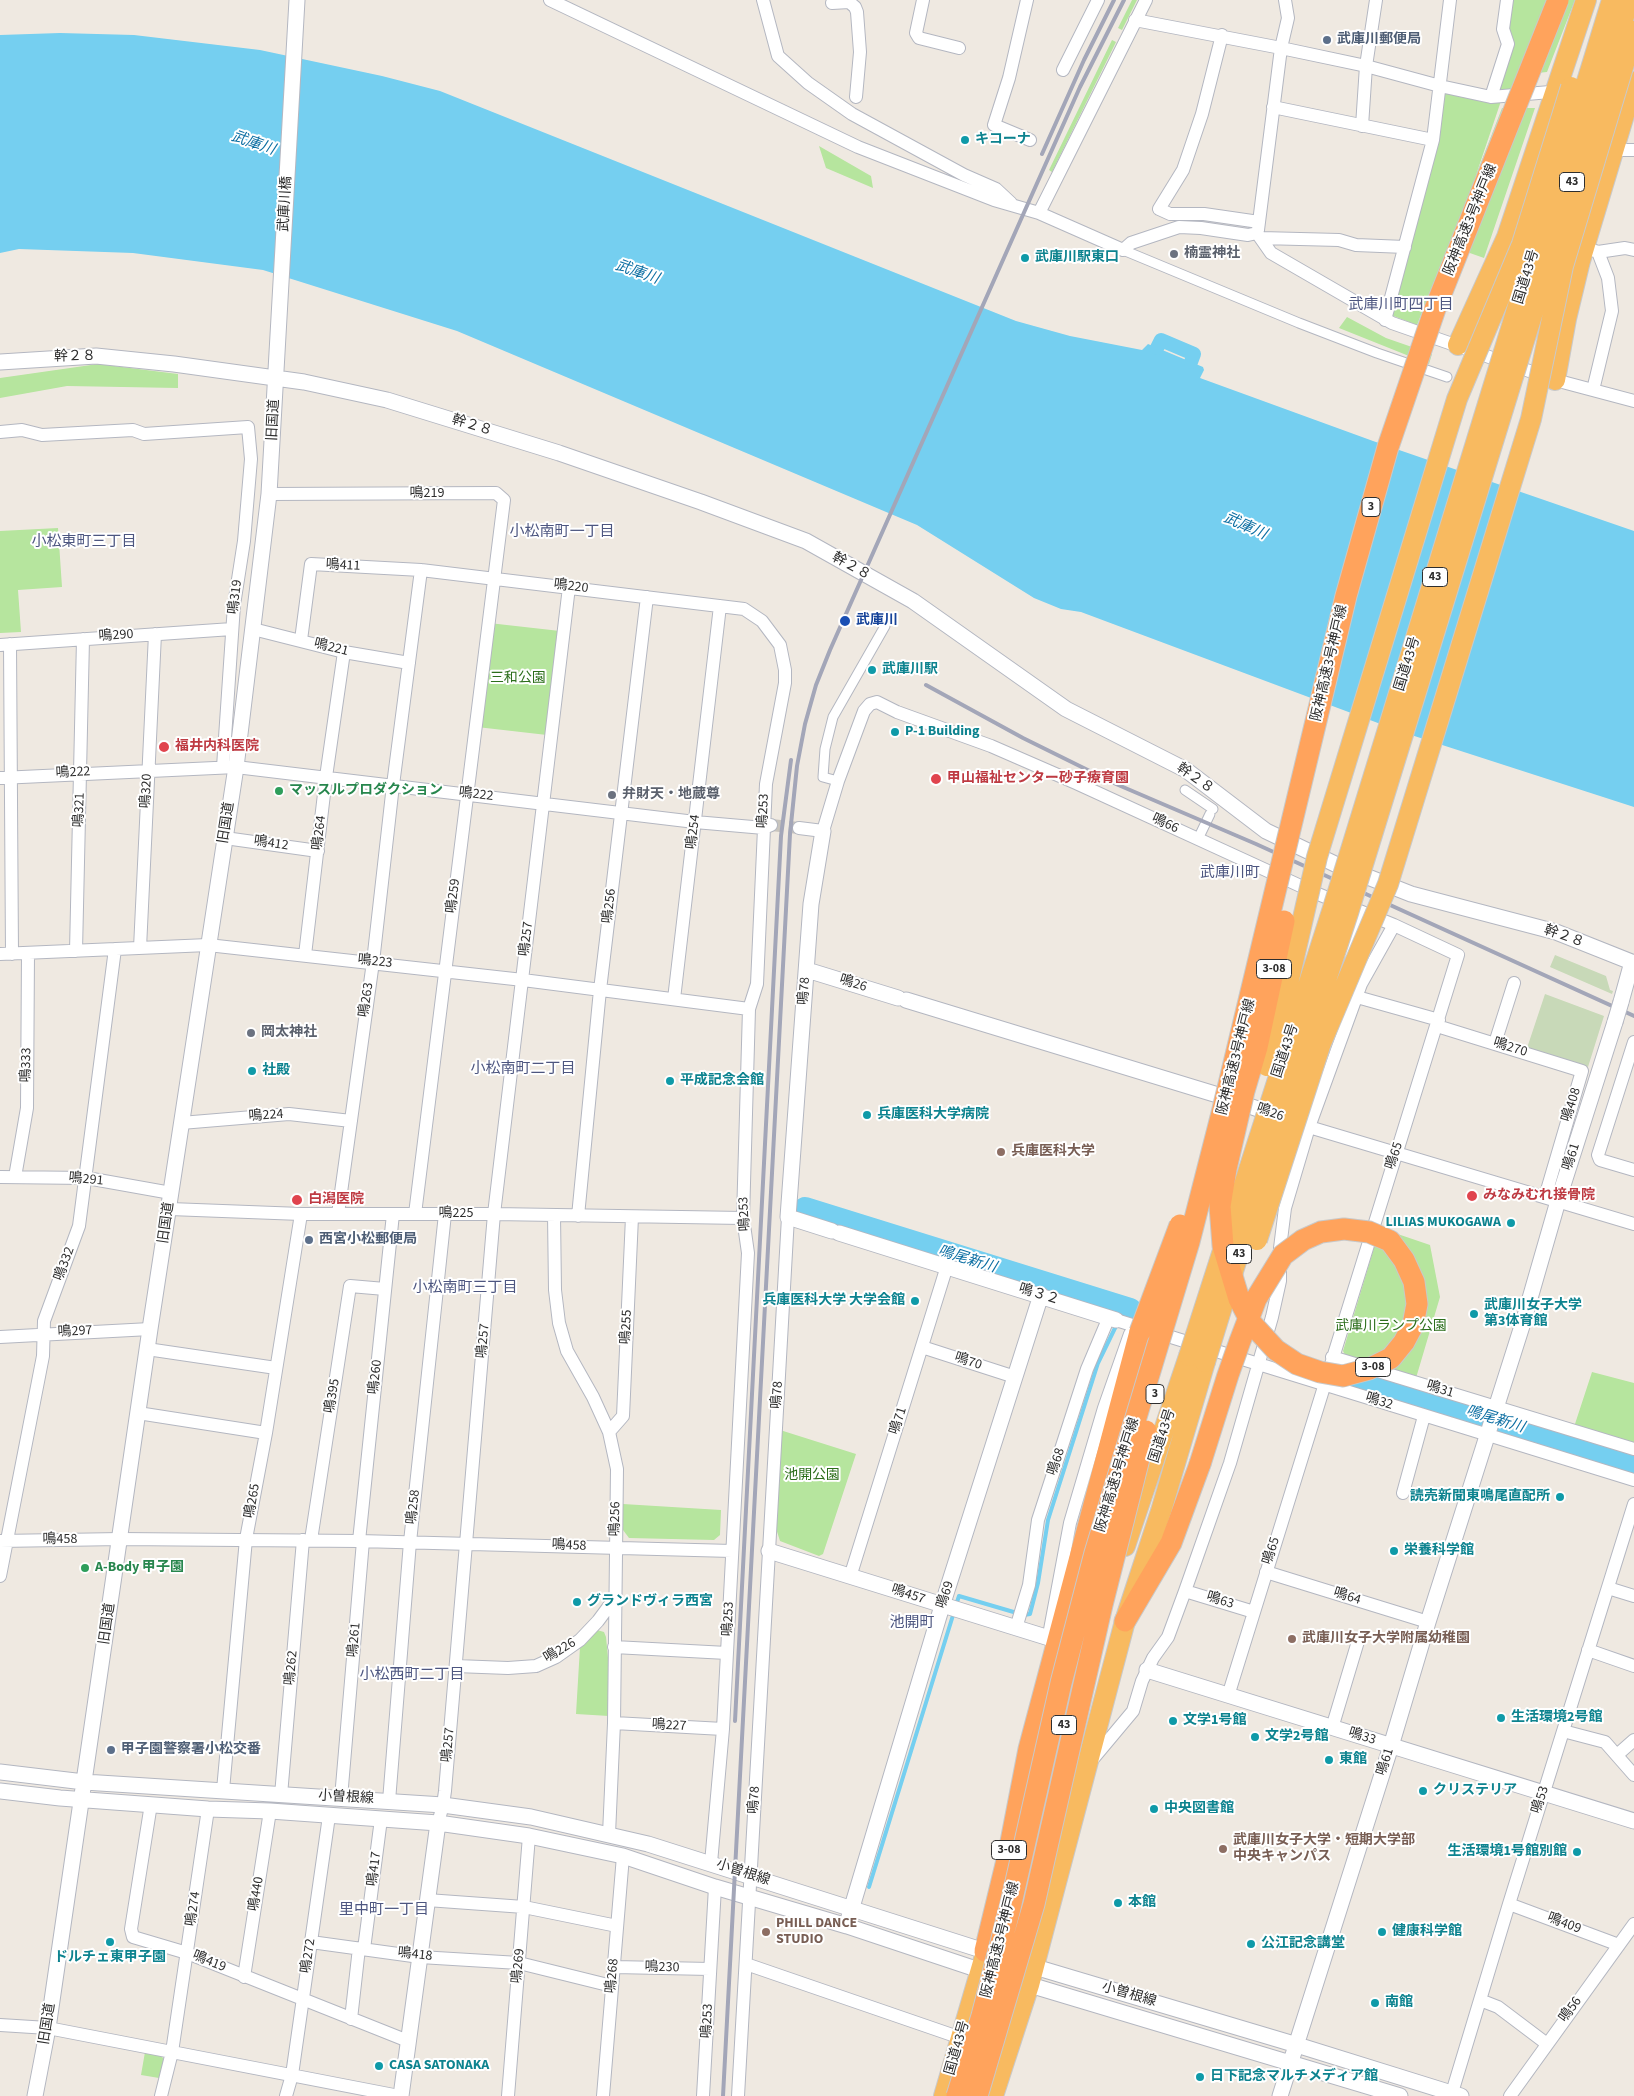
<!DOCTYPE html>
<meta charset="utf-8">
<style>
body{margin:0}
canvas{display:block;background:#efe9e1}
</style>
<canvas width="1634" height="2096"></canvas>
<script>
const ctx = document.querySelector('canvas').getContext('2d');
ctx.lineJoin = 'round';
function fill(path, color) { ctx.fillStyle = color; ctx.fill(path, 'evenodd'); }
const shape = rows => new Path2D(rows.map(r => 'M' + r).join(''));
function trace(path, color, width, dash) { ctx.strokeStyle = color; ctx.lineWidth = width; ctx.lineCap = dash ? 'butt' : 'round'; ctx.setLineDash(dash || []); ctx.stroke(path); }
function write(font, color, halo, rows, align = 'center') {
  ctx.font = font + ' "Source Sans 3","Noto Sans JP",sans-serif'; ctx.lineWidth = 4; ctx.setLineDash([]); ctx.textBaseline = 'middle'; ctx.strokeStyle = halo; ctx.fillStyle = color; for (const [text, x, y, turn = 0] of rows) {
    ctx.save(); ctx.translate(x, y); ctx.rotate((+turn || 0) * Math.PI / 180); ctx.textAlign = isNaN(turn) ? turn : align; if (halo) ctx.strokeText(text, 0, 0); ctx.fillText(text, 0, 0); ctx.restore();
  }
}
fill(shape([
 [1132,0,1137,0,1122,30,1118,28],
 [1512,0,1575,0,1547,72,1518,75,1511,92,1499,91],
 [1112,40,1116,42,1052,172,1049,170],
 [1442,93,1501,101,1475,178,1502,108,1535,108,1484,258,1450,246,1451,239,1417,325,1391,315],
 [819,146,871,176,873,188,826,168],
 [1347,317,1386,338,1432,354,1429,364,1339,328],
 [98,364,178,374,178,388,67,386,0,398,0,378],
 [58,528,62,587,18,590,21,632,0,633,0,531],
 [489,623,560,631,547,735,477,727],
 [1380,1228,1430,1245,1440,1297,1416,1378,1345,1355,1343,1351],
 [1592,1372,1634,1383,1634,1445,1574,1427],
 [780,1430,856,1454,823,1554,819,1556,780,1541,774,1522],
 [623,1504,721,1510,720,1535,714,1540,629,1538,623,1530],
 [597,1630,604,1632,606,1637,610,1678,609,1716,576,1714,580,1647],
 [145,2052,161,2055,164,2060,159,2078,141,2075]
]), '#b6e59e');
fill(shape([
 [1555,955,1606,976,1610,990,1613,991,1612,994,1550,967],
 [1545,994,1604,1016,1588,1067,1527,1048]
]), '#c8d9b8');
fill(shape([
 [60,33,134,35,260,50,382,76,440,91,1016,321,1070,336,1142,350,1148,344,1203,367,1204,370,1200,378,1373,441,1634,531,1634,807,1402,732,1081,612,1061,609,1034,598,917,525,457,331,263,270,133,253,19,249,0,253,0,35]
]), '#75cff0');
trace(shape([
 [1120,1318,1124,1309],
 [956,1605,959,1596,1017,1613],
 [1024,1615,1030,1614,1038,1583,1048,1520,1098,1363,1117,1324],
 [869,1887,954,1612]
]), '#75cff0', 4);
trace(shape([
 [1157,348,1161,340,1194,354,1191,362]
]), '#75cff0', 14);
trace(shape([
 [805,1209,1130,1310],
 [1355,1376,1634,1463]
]), '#75cff0', 24);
trace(shape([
 [771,825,799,828]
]), '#c8c4bd', 12, [12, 6]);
const pedestrian = shape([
 [1123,250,1299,323,1377,353,1447,377],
 [834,780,823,777,825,749,833,717,885,626,884,617],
 [1185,790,1213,809],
 [1198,839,1210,814]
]);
const minor = shape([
 [550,0,858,147,994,200,1039,213,1123,250,1131,243,1179,227,1201,228,1248,235,1257,233,1271,253,1392,323,1555,380,1634,401],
 [763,0,778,56,808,83,852,114,964,175,996,189,1011,203],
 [923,0,916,33,919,38,959,48],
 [1027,0,1009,78,994,125,1030,140],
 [832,3,849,2,855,7,857,12,860,52,856,97],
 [1135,20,1281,48,1366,66,1440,86,1491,97,1562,91],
 [1222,35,1202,114,1183,170,1159,209,1170,214,1204,214,1259,222],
 [1063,70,1098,0],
 [1491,97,1508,44,1503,29,1507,0],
 [1273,107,1433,140],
 [1362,126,1366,66,1376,0],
 [1615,148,1623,150,1634,150],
 [1039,213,1146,0],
 [1258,230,1281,48,1288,18,1285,0],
 [1261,238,1339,240,1356,245,1405,247],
 [1592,250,1598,252,1625,248,1634,250],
 [1385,320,1433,140,1450,0],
 [1593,390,1612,311,1608,278,1598,252],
 [0,432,22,430,42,435,133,430,144,434,248,427,251,459,244,541,234,605,223,767],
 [269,494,496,493,504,500,415,1214],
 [253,629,344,652,409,663],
 [301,640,311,564,421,570,744,609,762,621,780,645,785,670,785,683,766,784,757,984,749,1009,743,1218,748,1253,723,1729,711,1863],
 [10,644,12,954],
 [0,645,232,629],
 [0,778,236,767,695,822,764,828,771,825],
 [799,828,823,831,838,781,864,711,870,704,877,702,897,712,991,746,1076,783,1318,894,1394,925,1458,955,1228,1696],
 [225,838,318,851],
 [140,948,155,634],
 [76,951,83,639],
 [0,954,208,945,523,980,749,1009],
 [305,955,326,777,344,652],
 [1344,965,1362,912],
 [1357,997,1439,1020],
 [674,999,720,606],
 [1437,1026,1582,1071,1545,1197],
 [1634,1042,1598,1155,1600,1160,1634,1170],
 [1495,1043,1514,983],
 [181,1123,289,1114,351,1121],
 [1309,1127,1634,1224],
 [0,1177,87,1178,171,1193],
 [15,1177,27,1108,28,953],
 [170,1209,301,1214,494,1214,743,1218],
 [338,1214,373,962,393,785,421,570],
 [554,1215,555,1290,559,1323,567,1351,593,1397,609,1432,617,1469,614,1723,609,1834],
 [578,1216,600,990,647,597],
 [1116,1320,1634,1480],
 [0,1337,150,1329],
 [922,1347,1015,1377],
 [147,1349,276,1368],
 [1332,1357,1634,1449],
 [138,1413,266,1433],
 [609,1432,623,1416,632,1217],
 [1403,1493,1424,1416],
 [311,1540,350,1286,385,1289],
 [0,1541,120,1539,359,1541,732,1551],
 [359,1541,393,1214],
 [1266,1572,1428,1622],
 [0,1576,43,1356,44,1321,79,1226,115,949],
 [850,1577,947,1266],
 [1608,1588,1634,1596],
 [1185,1591,1254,1612],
 [1016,1628,1029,1585,1038,1520,1087,1369,1109,1317],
 [1049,1635,1070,1523,1104,1408,1130,1334],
 [614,1647,727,1653],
 [1588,1650,1634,1666],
 [456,1666,508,1668,536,1666,556,1657,580,1640,598,1621,615,1598],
 [614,1723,723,1729],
 [1332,1728,1359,1638],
 [1563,1731,1605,1742,1634,1775],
 [1617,1755,1634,1740],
 [1092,1760,1133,1711,1142,1681,1153,1658,1168,1637,1185,1591,1230,1463,1272,1317,1280,1281,1280,1248,1285,1208,1309,1127,1361,984,1394,925],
 [223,1790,246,1539,266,1433,301,1214],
 [281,1795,303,1540],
 [341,1798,363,1541],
 [389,1801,410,1542,445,1214],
 [151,1804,131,1929,133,1937,187,1953,408,2041],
 [438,1823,443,1805,445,1791,494,1214,569,587],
 [427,1900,524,1907,617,1926],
 [1509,1904,1619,1945],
 [311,1942,420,1957,519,1963,612,1986],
 [364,1949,381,1819],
 [746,1964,961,2038],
 [614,1967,710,1969],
 [244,1977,270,1811],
 [1480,2000,1498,2007,1547,2044],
 [351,2019,359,1948],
 [0,2025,48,2028,399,2096],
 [161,2096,172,2052,208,1809],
 [286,2096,292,2075,329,1816],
 [508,2096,529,1836],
 [603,2096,623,1856],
 [703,2096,715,1887],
 [738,2096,788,1217],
 [1451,2096,1509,1904,1634,1504],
 [1510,2096,1634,1924]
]);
const tertiary = shape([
 [0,362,96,356,174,364,304,382,387,400,559,453,701,502,806,541,913,601,1066,709,1186,770,1266,831,1335,864,1411,894,1556,932,1634,963],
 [823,831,811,904,788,1217,832,1231],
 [807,970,898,998],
 [906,1000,1221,1096,1309,1127],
 [1621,1002,1632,962],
 [839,1233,1116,1320],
 [769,1551,1049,1638],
 [1147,1670,1634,1821],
 [0,1772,84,1782,443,1805,531,1817,648,1844,994,1954],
 [0,1791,60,1798,208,1809,270,1811,438,1823,529,1836,623,1856,715,1887,847,1926,991,1974],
 [849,1917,942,1606,1041,1295],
 [1025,1964,1297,2045,1461,2096],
 [1020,1982,1400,2096],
 [35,2096,48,2028,150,1329,236,767,269,494,297,0],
 [401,2096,438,1823],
 [1280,2096,1391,1746,1428,1622,1522,1326,1558,1201,1615,1022]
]);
const trunk = shape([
 [1458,345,1507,237,1586,0],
 [1555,380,1566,319,1580,261,1634,82],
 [1125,1546,1189,1356],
 [1051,1761,1073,1698],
 [944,2096,991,1935],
 [993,2096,1029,1985,1125,1621,1161,1511,1205,1362]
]);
const motorway = shape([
 [1125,1621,1171,1543,1200,1464],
 [985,1951,1009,1852,1029,1749,1140,1332]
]);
trace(pedestrian, '#b4b7c1', 11);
trace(minor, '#b4b7c1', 14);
trace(tertiary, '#b4b7c1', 17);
trace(trunk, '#c9c9c9', 22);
trace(motorway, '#c9c9c9', 23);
trace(pedestrian, '#fff', 9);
trace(minor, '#fff', 12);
trace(tertiary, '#fff', 15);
trace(trunk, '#f8ba60', 20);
trace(motorway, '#ffa35c', 21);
trace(shape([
 [1042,154,1084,60,1114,0],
 [926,685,1023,738,1116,784,1256,844,1634,1016],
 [735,1721,781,836,791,760],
 [723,2096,790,834,797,766,805,724,816,685,830,650,1026,208,1080,87,1124,0]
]), '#a3a6b8', 4);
const tertiaryBridge = shape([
 [1615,1022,1621,1002]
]);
const trunkBridge = shape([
 [1267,1066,1274,1045,1317,857,1457,399,1522,244,1571,87],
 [1257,1240,1321,1043,1388,884,1531,419,1563,266,1634,31],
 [1189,1356,1333,908,1612,0],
 [1205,1362,1272,1145,1348,913,1629,0]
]);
const motorwayBridge = shape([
 [1140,1332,1180,1225],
 [1200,1464,1228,1375,1240,1341,1256,1299,1283,1255,1303,1240,1321,1232,1344,1229,1369,1232,1390,1241,1404,1260,1414,1282,1417,1304,1413,1325,1404,1342,1391,1358,1369,1369,1343,1376,1320,1372,1297,1364,1276,1350,1252,1324,1239,1299,1223,1246,1220,1206,1226,1169,1244,1091,1257,1047,1284,921],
 [957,2096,982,2016,1010,1908,1061,1683,1095,1553,1189,1242,1223,1109,1346,596,1388,447,1435,309,1558,0],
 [977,2096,1034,1904,1102,1605,1146,1431]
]);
trace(tertiaryBridge, '#b4b7c1', 17, []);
trace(trunkBridge, '#c9c9c9', 22, []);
trace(motorwayBridge, '#c9c9c9', 23, []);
trace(tertiaryBridge, '#fff', 15);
trace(trunkBridge, '#f8ba60', 20);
trace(motorwayBridge, '#ffa35c', 21);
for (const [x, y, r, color] of [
 [1327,40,5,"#5c6f8a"],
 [965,140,5,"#0f9aa8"],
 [1174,254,5,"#6b7280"],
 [1025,258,5,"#0f9aa8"],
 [845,621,6,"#1a4fb4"],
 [872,670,5,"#0f9aa8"],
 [895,732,5,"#0f9aa8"],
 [164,747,6,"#e0444e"],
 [936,779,6,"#e0444e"],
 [279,791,5,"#2e9e5b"],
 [612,795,5,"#6b7280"],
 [251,1033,5,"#6b7280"],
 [252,1071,5,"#0f9aa8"],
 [670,1081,5,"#0f9aa8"],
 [867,1115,5,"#0f9aa8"],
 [1001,1152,5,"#8d6e63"],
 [1472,1196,6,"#e0444e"],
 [297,1200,6,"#e0444e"],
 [1511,1223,5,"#0f9aa8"],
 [309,1240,5,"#5c6f8a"],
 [915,1301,5,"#0f9aa8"],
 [1474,1314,5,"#0f9aa8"],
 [1560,1497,5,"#0f9aa8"],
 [1394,1551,5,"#0f9aa8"],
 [85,1568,5,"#2e9e5b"],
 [577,1602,5,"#0f9aa8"],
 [1292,1639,5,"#8d6e63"],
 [1501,1718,5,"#0f9aa8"],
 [1173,1721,5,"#0f9aa8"],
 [1255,1737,5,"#0f9aa8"],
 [111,1750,5,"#5c6f8a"],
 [1329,1760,5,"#0f9aa8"],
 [1423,1791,5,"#0f9aa8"],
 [1154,1809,5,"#0f9aa8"],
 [1223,1849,5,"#8d6e63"],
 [1577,1852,5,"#0f9aa8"],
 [1118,1903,5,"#0f9aa8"],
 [766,1932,5,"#8d6e63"],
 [1382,1932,5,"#0f9aa8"],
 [110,1942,5,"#0f9aa8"],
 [1251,1944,5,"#0f9aa8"],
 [1375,2003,5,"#0f9aa8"],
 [379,2066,5,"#0f9aa8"],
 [1200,2077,5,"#0f9aa8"]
]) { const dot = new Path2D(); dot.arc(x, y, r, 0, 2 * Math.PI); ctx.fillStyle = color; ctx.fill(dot); trace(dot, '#fff', 2); }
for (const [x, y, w] of [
 [1572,182,25],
 [1371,507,18],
 [1435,577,25],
 [1274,969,35],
 [1239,1254,25],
 [1373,1367,35],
 [1155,1394,18],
 [1064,1725,25],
 [1009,1850,35]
]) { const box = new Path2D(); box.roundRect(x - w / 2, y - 9.5, w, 19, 4); ctx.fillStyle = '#fff'; ctx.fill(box); trace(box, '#2e2e2e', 1); }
write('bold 12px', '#2e2e2e', null, [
 ["43",1572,182],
 ["3",1371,507],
 ["43",1435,577],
 ["3-08",1274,969],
 ["43",1239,1254],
 ["3-08",1373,1367],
 ["3",1155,1394],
 ["43",1064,1725],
 ["3-08",1009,1850]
]);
write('bold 14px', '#4e5e75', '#fff', [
 ["武庫川郵便局",1337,40],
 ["西宮小松郵便局",319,1240],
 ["甲子園警察署小松交番",121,1750]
], 'left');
write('bold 14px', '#0d838f', '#fff', [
 ["キコーナ",975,140],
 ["武庫川駅東口",1035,258],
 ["武庫川駅",882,670],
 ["P-1 Building",905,732],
 ["社殿",262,1071],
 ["平成記念会館",680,1081],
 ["兵庫医科大学病院",877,1115],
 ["LILIAS MUKOGAWA",1501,1223,"right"],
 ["兵庫医科大学 大学会館",905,1301,"right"],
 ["武庫川女子大学",1484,1306],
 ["第3体育館",1484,1322],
 ["読売新聞東鳴尾直配所",1550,1497,"right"],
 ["栄養科学館",1404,1551],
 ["グランドヴィラ西宮",587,1602],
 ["生活環境2号館",1511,1718],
 ["文学1号館",1183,1721],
 ["文学2号館",1265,1737],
 ["東館",1339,1760],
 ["クリステリア",1433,1791],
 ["中央図書館",1164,1809],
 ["生活環境1号館別館",1567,1852,"right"],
 ["本館",1128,1903],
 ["健康科学館",1392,1932],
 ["公江記念講堂",1261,1944],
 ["ドルチェ東甲子園",110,1958,"center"],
 ["南館",1385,2003],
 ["CASA SATONAKA",389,2066],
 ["日下記念マルチメディア館",1210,2077]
], 'left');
write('14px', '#2e2e2e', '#fff', [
 ["武庫川橋",286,204,-87],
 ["阪神高速3号神戸線",1471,220,-68],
 ["国道43号",1527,277,-73],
 ["幹２８",75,357,-1],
 ["旧国道",274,420,-87],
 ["幹２８",472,426,17],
 ["鳴219",427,494],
 ["鳴411",343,566,3],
 ["幹２８",851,567,29],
 ["鳴220",571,587,7],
 ["鳴319",236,597,-83],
 ["鳴290",116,636,-4],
 ["鳴221",331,648,14],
 ["阪神高速3号神戸線",1330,663,-77],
 ["国道43号",1408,664,-73],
 ["鳴222",73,773,-3],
 ["幹２８",1195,779,35],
 ["鳴320",147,791,-87],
 ["鳴222",476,795,7],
 ["鳴321",80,810,-88],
 ["鳴253",764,811,-87],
 ["旧国道",227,823,-81],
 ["鳴66",1165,824,25],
 ["鳴254",694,832,-83],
 ["鳴264",320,833,-83],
 ["鳴412",271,844,8],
 ["鳴259",454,896,-83],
 ["鳴256",610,906,-84],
 ["幹２８",1564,937,19],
 ["鳴257",527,939,-83],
 ["鳴223",375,962,6],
 ["鳴26",853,984,17],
 ["鳴78",805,991,-86],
 ["鳴263",367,1000,-82],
 ["鳴270",1510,1048,17],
 ["国道43号",1286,1051,-72],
 ["阪神高速3号神戸線",1237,1057,-76],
 ["鳴333",27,1065,-89],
 ["鳴408",1572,1105,-73],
 ["鳴26",1270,1113,19],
 ["鳴224",266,1116,-4],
 ["鳴65",1395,1156,-72],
 ["鳴61",1572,1157,-72],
 ["鳴291",86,1180,5],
 ["鳴225",456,1214],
 ["鳴253",745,1214,-93],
 ["旧国道",167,1223,-82],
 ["鳴332",65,1264,-70],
 ["鳴３２",1039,1295,17],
 ["鳴255",627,1327,-87],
 ["鳴297",75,1332,-3],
 ["鳴257",484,1341,-85],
 ["鳴70",968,1362,18],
 ["鳴260",376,1377,-84],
 ["鳴31",1440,1390,17],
 ["鳴78",778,1395,-87],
 ["鳴395",333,1396,-81],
 ["鳴32",1379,1402,17],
 ["鳴71",899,1421,-73],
 ["国道43号",1163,1436,-72],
 ["鳴68",1057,1462,-72],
 ["阪神高速3号神戸線",1118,1475,-73],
 ["鳴265",253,1501,-80],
 ["鳴258",414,1507,-84],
 ["鳴256",616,1519,-89],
 ["鳴458",60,1540,-1],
 ["鳴458",569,1546,2],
 ["鳴65",1272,1551,-73],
 ["鳴457",908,1595,18],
 ["鳴69",946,1595,-72],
 ["鳴64",1347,1597,17],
 ["鳴63",1220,1601,17],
 ["鳴253",729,1619,-87],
 ["旧国道",108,1624,-82],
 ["鳴261",355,1640,-85],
 ["鳴226",560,1651,-31],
 ["鳴262",292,1668,-85],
 ["鳴227",669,1726,3],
 ["鳴33",1362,1737,17],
 ["鳴257",449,1745,-85],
 ["鳴61",1386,1762,-73],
 ["小曽根線",346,1798,3],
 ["鳴78",755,1800,-87],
 ["鳴53",1541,1800,-73],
 ["鳴417",375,1869,-83],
 ["小曽根線",743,1873,18],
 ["鳴440",257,1894,-81],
 ["鳴274",194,1909,-82],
 ["鳴409",1564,1924,21],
 ["阪神高速3号神戸線",1001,1940,-76],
 ["鳴418",415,1955,6],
 ["鳴272",309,1956,-82],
 ["鳴419",209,1962,22],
 ["鳴269",519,1966,-85],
 ["鳴230",662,1968,1],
 ["鳴268",613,1976,-85],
 ["小曽根線",1129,1995,16],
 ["鳴56",1571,2010,-54],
 ["鳴253",708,2021,-87],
 ["旧国道",48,2024,-81],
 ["国道43号",958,2048,-74]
]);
write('bold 14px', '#5b616d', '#fff', [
 ["楠霊神社",1184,254],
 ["弁財天・地蔵尊",622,795],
 ["岡太神社",261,1033]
], 'left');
write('bold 14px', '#164399', '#fff', [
 ["武庫川",856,621]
], 'left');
write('14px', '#2c6e1b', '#fff', [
 ["三和公園",518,679],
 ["武庫川ランプ公園",1391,1327],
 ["池開公園",812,1476]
]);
write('bold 14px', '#be3a42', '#fff', [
 ["福井内科医院",175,747],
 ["甲山福祉センター砂子療育園",947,779],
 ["みなみむれ接骨院",1483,1196],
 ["白潟医院",308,1200]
], 'left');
write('bold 14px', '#27864d', '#fff', [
 ["マッスルプロダクション",289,791],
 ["A-Body 甲子園",95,1568]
], 'left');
write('bold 14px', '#785e54', '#fff', [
 ["兵庫医科大学",1011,1152],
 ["武庫川女子大学附属幼稚園",1302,1639],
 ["武庫川女子大学・短期大学部",1233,1841],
 ["中央キャンパス",1233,1857],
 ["PHILL DANCE",776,1924],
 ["STUDIO",776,1940]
], 'left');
write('italic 15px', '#0d6fa3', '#fff', [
 ["武庫川",253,144,19],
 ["武庫川",637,273,19],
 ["武庫川",1245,527,24],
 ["鳴尾新川",967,1260,17],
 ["鳴尾新川",1495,1420,17]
]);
write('15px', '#4d5680', '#fff', [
 ["武庫川町四丁目",1401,306],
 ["小松南町一丁目",562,533],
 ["小松東町三丁目",84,543],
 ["武庫川町",1230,874],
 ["小松南町二丁目",523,1070],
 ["小松南町三丁目",465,1289],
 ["池開町",912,1624],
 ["小松西町二丁目",412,1676],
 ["里中町一丁目",384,1911]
]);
</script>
